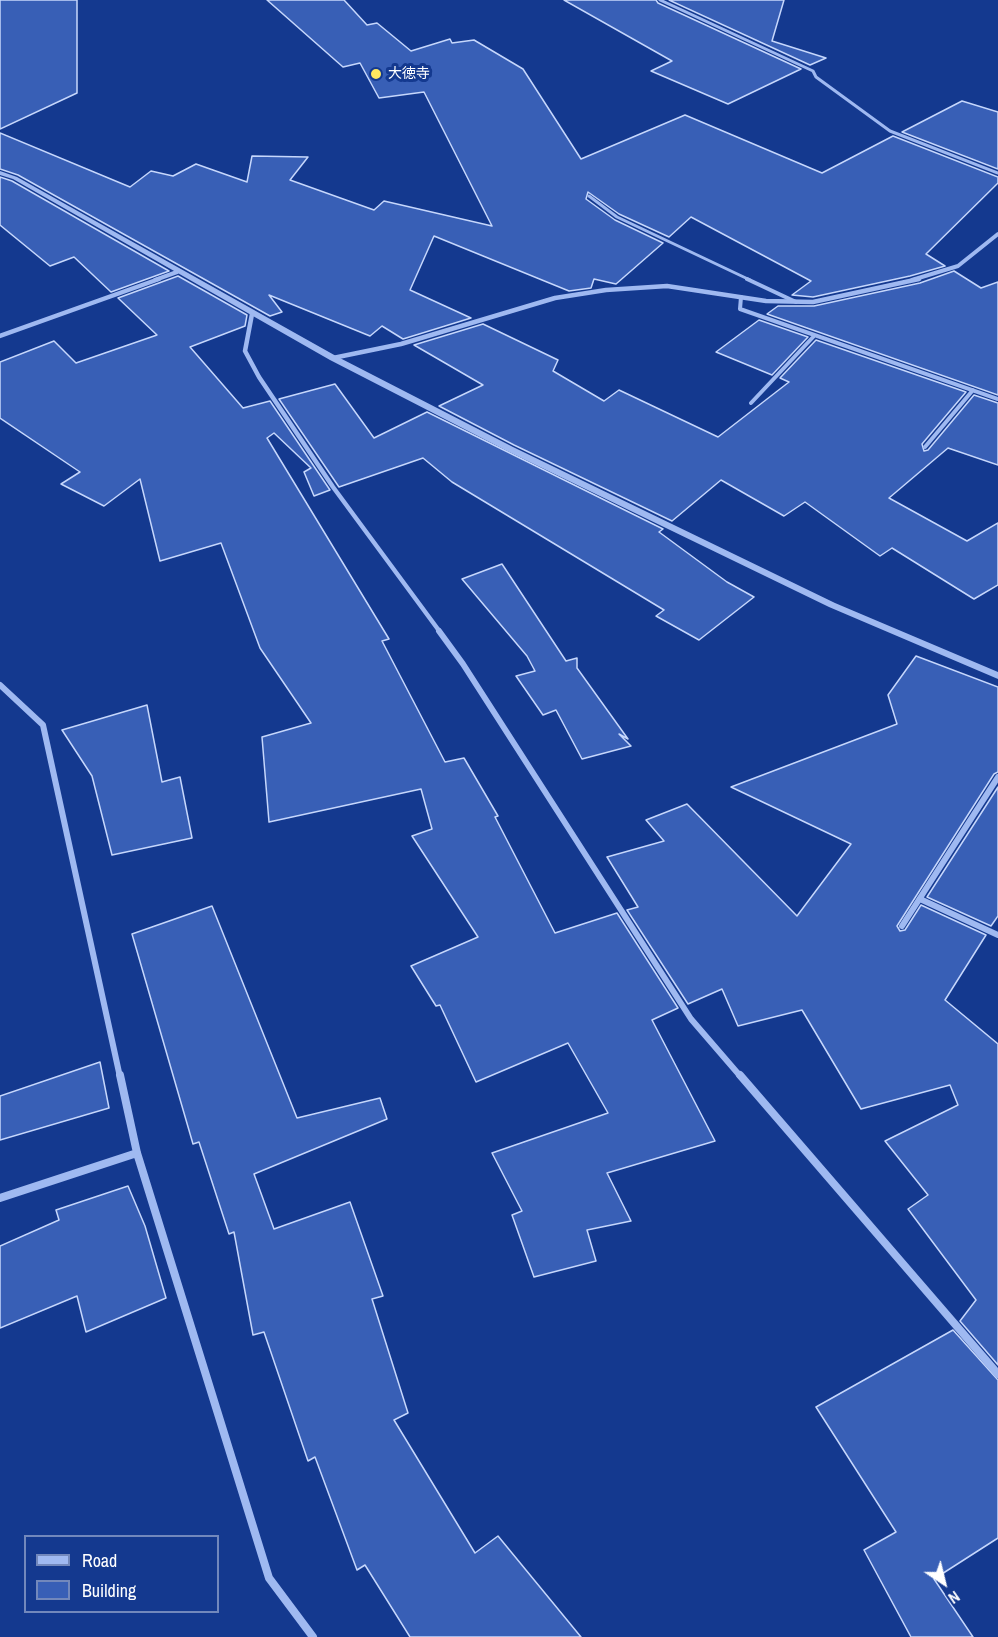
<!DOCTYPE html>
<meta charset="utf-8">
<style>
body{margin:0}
#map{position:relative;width:998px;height:1637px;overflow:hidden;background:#14398f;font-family:"Archivo Narrow",sans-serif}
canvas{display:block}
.legend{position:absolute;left:24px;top:1535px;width:195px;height:78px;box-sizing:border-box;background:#14398f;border:2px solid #7288bc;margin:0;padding:8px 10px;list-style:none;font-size:18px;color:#fff}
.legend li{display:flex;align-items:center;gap:12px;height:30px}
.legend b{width:30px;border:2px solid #7288bc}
.north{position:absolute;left:914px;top:1553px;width:60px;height:60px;-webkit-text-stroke:4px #14398f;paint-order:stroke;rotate:145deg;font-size:16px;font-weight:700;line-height:24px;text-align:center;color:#fff}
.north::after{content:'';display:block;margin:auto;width:21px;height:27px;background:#fff;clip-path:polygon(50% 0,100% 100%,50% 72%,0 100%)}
</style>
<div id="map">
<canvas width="998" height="1637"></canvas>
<ul class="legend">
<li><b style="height:8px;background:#9fb9f1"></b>Road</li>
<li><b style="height:16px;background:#385fb6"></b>Building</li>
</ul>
<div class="north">N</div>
</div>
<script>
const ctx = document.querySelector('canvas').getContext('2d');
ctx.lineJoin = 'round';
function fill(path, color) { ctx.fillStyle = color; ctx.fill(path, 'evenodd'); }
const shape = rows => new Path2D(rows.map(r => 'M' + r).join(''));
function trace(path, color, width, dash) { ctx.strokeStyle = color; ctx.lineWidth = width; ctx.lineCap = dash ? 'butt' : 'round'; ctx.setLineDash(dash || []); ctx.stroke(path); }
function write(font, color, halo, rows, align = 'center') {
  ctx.font = font + ' "Archivo Narrow","Noto Sans JP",sans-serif'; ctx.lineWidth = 6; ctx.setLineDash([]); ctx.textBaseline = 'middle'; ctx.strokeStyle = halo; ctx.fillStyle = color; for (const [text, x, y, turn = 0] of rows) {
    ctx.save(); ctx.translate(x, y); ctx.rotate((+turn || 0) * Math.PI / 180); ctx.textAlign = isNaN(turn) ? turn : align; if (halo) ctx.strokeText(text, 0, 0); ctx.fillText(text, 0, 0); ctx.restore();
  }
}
const building = shape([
 [0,0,77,0,77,93,0,129,0,0],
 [267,0,344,0,367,25,377,23,411,51,450,39,452,43,474,40,523,69,581,159,685,115,822,173,893,136,998,177,998,183,926,254,945,266,910,276,813,297,792,295,811,281,691,217,669,237,619,214,588,192,586,199,615,220,663,243,616,284,594,279,591,288,569,291,434,236,410,290,471,318,403,339,382,326,370,336,269,295,282,312,270,316,18,175,0,169,0,133,130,187,151,171,173,176,196,164,247,182,252,156,308,157,290,180,374,210,384,201,492,226,424,92,379,98,360,63,343,67,267,0],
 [564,0,656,0,658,3,801,69,728,104,651,71,672,61,564,0],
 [669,0,784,0,772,41,826,58,810,65,669,0],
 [962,101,998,112,998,169,902,132,962,101],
 [0,177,12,181,169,271,111,292,74,257,50,266,0,225,0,177],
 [954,271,981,288,998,282,998,395,767,314,778,306,814,306,920,283,954,271],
 [178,276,247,315,245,326,190,347,243,408,270,401,330,490,314,496,304,472,311,468,274,433,267,438,389,639,382,641,445,762,464,758,498,816,495,817,555,933,617,913,678,1008,652,1020,715,1141,607,1173,631,1221,587,1230,596,1261,534,1277,512,1215,522,1211,492,1153,608,1113,568,1043,476,1082,440,1005,436,1006,411,966,478,937,412,836,432,829,421,789,269,822,262,737,311,723,260,648,221,543,160,561,140,479,104,506,61,484,80,472,0,418,0,362,54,341,76,363,157,335,118,298,178,276],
 [759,320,808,337,772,375,716,352,759,320],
 [483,324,558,360,553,371,604,401,619,390,718,437,789,382,780,378,816,340,966,392,922,444,924,451,928,450,974,395,998,403,998,465,948,448,889,498,967,541,998,523,998,585,974,599,892,548,880,556,805,502,784,516,721,480,672,521,514,445,439,406,483,385,414,345,483,324],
 [335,384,374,438,427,412,663,529,659,532,727,582,754,597,699,640,656,616,664,610,452,482,423,458,339,487,279,399,335,384],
 [502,564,566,661,577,658,577,668,628,739,619,734,631,746,582,759,556,710,543,715,516,676,535,671,527,656,462,579,502,564],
 [916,656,998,687,998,772,994,774,897,926,900,931,905,930,921,905,986,935,945,1000,998,1044,998,1365,960,1321,976,1300,908,1209,928,1195,885,1141,958,1105,950,1085,861,1109,802,1010,738,1026,722,989,688,1004,627,910,638,907,607,857,664,841,646,820,687,804,797,916,851,844,731,787,897,724,888,695,916,656],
 [147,705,162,782,180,777,192,838,112,855,92,776,62,730,147,705],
 [998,787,998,916,991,926,927,897,998,787],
 [212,906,297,1118,380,1098,387,1119,254,1174,274,1229,350,1202,383,1296,372,1299,408,1413,394,1420,475,1553,498,1536,581,1637,410,1637,365,1565,357,1570,315,1457,308,1461,264,1332,253,1335,234,1232,229,1234,199,1142,193,1144,132,934,212,906],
 [100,1062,109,1108,0,1140,0,1096,100,1062],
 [128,1186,145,1226,166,1298,86,1332,77,1296,0,1328,0,1246,59,1220,56,1210,128,1186],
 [953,1330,998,1380,998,1538,934,1579,973,1637,911,1637,864,1550,896,1532,816,1407,953,1330]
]);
fill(building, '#385fb6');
trace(building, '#c6d7fc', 1.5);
trace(shape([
 [660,0,813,71,816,77,890,131,998,173],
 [589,196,617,217,750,280]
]), '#9fb9f1', 3);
trace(shape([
 [747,279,796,302],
 [741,297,740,309,998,399],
 [751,403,815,335],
 [925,447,973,390]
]), '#9fb9f1', 4);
trace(shape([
 [155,280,177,272],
 [912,280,958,266,998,234]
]), '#9fb9f1', 4);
trace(shape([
 [252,314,245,351,259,377,333,487,440,632],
 [0,336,159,279],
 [333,358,401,344,555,298,606,290,667,286,766,301,813,302,919,279]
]), '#9fb9f1', 4.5);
trace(shape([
 [439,631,463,664,691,1019,741,1077],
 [0,685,43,725,120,1077],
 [920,899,998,935],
 [902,926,998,777]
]), '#9fb9f1', 6);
trace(shape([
 [120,1075,137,1153,269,1578,313,1637],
 [740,1075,998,1374],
 [0,1198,137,1153]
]), '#9fb9f1', 8);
fill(shape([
 [0,171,17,177,336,356,513,447,835,603,998,672,998,679,829,607,507,451,330,360,13,179,0,175,0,171]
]), '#9fb9f1');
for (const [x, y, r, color] of [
 [376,74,6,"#ffe75f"]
]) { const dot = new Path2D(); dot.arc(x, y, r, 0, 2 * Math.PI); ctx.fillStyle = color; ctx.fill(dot); trace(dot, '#14398f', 2); }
write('14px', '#fff', '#14398f', [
 ["大徳寺",388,74]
], 'left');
</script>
